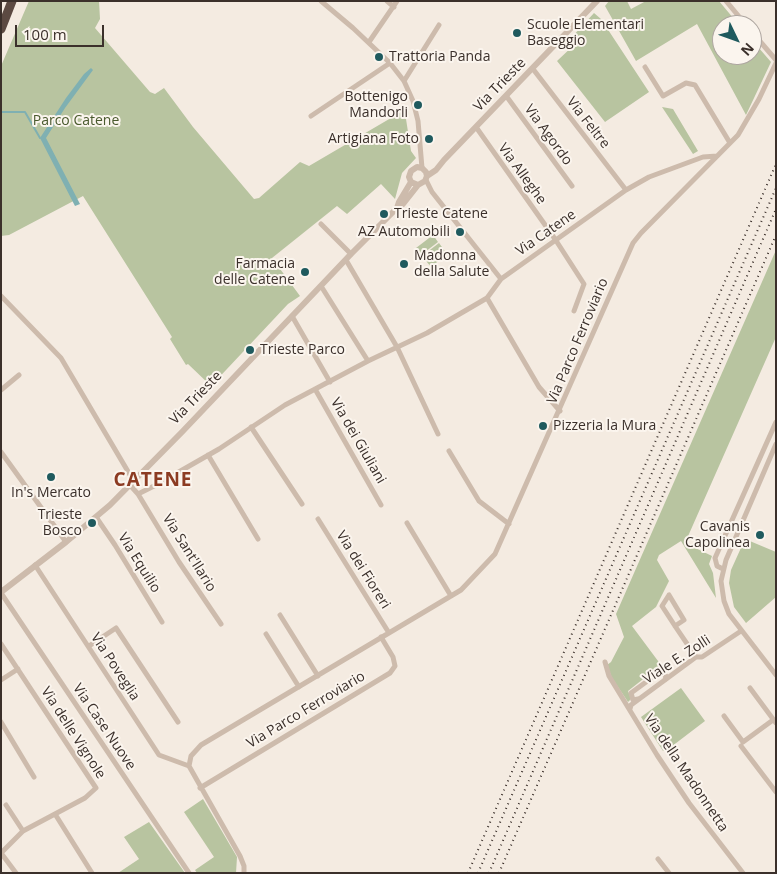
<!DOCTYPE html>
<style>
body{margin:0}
#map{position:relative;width:777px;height:874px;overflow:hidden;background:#f4ebe1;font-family:"Open Sans",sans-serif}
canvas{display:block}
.frame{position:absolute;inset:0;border:2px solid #3b302b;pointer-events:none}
.north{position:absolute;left:712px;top:15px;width:50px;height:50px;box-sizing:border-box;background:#fbf5ee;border:1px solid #aea6a0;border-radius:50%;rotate:132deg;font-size:14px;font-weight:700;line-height:20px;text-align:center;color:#3b302b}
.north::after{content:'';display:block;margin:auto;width:18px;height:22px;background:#1f5a5e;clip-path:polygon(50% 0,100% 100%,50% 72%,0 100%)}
.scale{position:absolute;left:15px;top:25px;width:89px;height:22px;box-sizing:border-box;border:2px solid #3b302b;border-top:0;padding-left:6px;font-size:15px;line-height:18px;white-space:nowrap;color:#3b302b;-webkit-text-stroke:4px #fbf5ee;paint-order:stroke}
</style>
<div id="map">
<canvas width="777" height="874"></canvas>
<div class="frame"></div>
<div class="north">N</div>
<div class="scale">100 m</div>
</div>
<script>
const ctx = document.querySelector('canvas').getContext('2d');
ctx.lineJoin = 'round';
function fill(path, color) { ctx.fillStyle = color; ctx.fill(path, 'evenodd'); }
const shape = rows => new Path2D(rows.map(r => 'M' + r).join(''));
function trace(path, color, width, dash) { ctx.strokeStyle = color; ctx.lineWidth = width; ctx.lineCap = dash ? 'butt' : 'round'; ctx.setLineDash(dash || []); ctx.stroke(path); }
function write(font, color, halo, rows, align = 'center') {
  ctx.font = font + ' "Open Sans",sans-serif'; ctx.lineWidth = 4; ctx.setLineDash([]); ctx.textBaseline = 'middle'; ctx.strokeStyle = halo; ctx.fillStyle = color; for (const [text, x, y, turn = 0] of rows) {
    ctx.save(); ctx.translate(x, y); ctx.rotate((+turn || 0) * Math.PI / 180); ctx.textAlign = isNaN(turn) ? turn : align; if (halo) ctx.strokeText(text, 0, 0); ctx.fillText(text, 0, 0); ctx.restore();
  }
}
fill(shape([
 [29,1,99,1,100,19,95,28,150,92,155,94,164,88,193,127,254,199,259,198,300,162,309,166,408,108,409,114,406,119,411,151,416,158,402,173,395,199,381,184,347,214,337,206,272,258,300,296,288,304,211,386,188,364,186,365,170,339,172,337,83,196,9,235,1,236,1,66],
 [609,1,627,1,631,9,646,1,719,1,739,25,722,25,722,55,752,55,752,40,771,62,746,115,697,24,636,61,605,6],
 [594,13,601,19,649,92,605,122,557,61,575,44,571,38],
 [662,107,673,109,698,151,693,154],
 [433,235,438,242,421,255,416,248],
 [439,243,447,254,431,267,422,256],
 [776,250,776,337,685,543,712,556,709,564,713,573,716,598,681,541,659,555,657,560,669,581,656,607,632,626,661,665,628,691,631,699,628,702,612,678,607,665,611,662,624,637,616,614],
 [745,539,776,552,776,597,746,623,734,607,729,583,731,570],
 [681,688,705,721,667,750,663,751,641,717],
 [203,799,237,857,236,873,197,873,195,870,214,857,184,812],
 [149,822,185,873,118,873,139,859,124,837]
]), '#b8c4a0');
fill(shape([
 [91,68,93,70,65,108,46,138,80,204,75,206,40,138,66,98,84,74]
]), '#7fb0b2');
trace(shape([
 [1,112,25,112,40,138]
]), '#7fb0b2', 2);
trace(shape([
 [321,1,353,28,390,63,404,81,413,101,418,121,422,168],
 [387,1,394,7],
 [726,1,746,25],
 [752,32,776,60],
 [369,42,397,1],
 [645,67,663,96,686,83,695,85,730,143],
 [533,69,626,190],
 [404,81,439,25],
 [507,97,572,186],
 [311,116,390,63],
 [476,127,555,239,584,284,574,311],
 [426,180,432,192,501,279],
 [321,224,351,254],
 [346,260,397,347,438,434],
 [321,286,368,361],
 [1,296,61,358,133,480],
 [487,298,539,387,560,411],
 [292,316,330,382],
 [315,389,381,505],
 [1,390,19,375],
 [251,427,302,504],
 [776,444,726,560,721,581,724,601,729,614,776,675],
 [449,451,479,501,509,524],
 [1,452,66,542],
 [208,455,258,539],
 [129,484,138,494,179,562,221,624],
 [138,494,156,485,219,449,285,405,368,361,427,333,487,298,501,279,626,190,649,177,703,157,717,156],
 [96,517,115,545,162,622],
 [318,519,389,633],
 [407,523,451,596],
 [35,565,159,755,189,766],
 [723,569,717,566,715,558,776,422],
 [1,593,189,873],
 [280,615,318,676],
 [675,626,684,620,669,595,662,606,675,626,696,657],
 [266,634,299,687],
 [1,644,96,788,85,798,23,831,1,853],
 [89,646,116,628,178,722],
 [605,662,609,676,657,755,689,803,743,873],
 [1,680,18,669],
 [750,688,776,723],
 [638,699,633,700,631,693,661,671,666,676,665,680],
 [630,709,631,705,696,657,702,657,741,631],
 [724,716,743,742,773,720],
 [1,722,34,777],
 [741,746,776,792],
 [200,788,390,673,395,666,393,657,381,637],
 [6,805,23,831],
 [55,814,92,873],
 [1,853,16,873],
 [658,859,669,873],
 [244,873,244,866,240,856,189,766,191,756,201,745,461,590,495,554,633,243,641,233,738,135,759,99,776,63]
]), '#cdbbac', 5);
trace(shape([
 [427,176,436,170,444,160,597,1],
 [397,208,399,202,411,182],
 [1,592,66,542,110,505,182,432,351,254,397,208,403,204,418,185,425,181,427,176,426,172,422,168,417,167,411,171,409,177,411,182,418,185]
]), '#cdbbac', 6);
trace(shape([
 [1,29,12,1]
]), '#5c4a42', 9);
trace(shape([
 [468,873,776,164],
 [478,873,776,188],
 [489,873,776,209],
 [499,873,776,235]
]), '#3b302b', 2, [1, 4]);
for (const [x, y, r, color] of [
 [517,33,5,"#1f5a5e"],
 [379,57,5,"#1f5a5e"],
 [418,105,5,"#1f5a5e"],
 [429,139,5,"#1f5a5e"],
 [384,214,5,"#1f5a5e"],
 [460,232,5,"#1f5a5e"],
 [404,264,5,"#1f5a5e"],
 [305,272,5,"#1f5a5e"],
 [250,350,5,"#1f5a5e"],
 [543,426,5,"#1f5a5e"],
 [51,477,5,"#1f5a5e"],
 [92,523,5,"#1f5a5e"],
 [760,535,5,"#1f5a5e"]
]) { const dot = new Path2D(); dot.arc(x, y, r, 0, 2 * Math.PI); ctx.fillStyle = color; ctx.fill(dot); trace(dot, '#fbf5ee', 2); }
write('14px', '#3b302b', '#fbf5ee', [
 ["Scuole Elementari",527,25],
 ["Baseggio",527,41],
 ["Trattoria Panda",389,57],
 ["Bottenigo",408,97,"right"],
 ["Mandorli",408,113,"right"],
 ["Artigiana Foto",419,139,"right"],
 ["Trieste Catene",394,214],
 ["AZ Automobili",450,232,"right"],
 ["Madonna",414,256],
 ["della Salute",414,272],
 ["Farmacia",295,264,"right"],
 ["delle Catene",295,280,"right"],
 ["Trieste Parco",260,350],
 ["Pizzeria la Mura",553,426],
 ["In's Mercato",51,493,"center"],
 ["Trieste",82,515,"right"],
 ["Bosco",82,531,"right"],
 ["Cavanis",750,527,"right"],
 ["Capolinea",750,543,"right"]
], 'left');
write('14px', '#3b302b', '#fbf5ee', [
 ["Via Trieste",500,85,-46],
 ["Via Feltre",588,123,52],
 ["Via Agordo",548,135,54],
 ["Via Alleghe",522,174,54],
 ["Via Catene",546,233,-35],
 ["Via Parco Ferroviario",578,341,-67],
 ["Via Trieste",196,398,-46],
 ["Via dei Giuliani",358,441,60],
 ["Via Sant'Ilario",189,553,58],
 ["Via Equilio",139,563,58],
 ["Via dei Fioreri",363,570,58],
 ["Viale E. Zolli",677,660,-33],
 ["Via Poveglia",115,667,57],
 ["Via Parco Ferroviario",306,710,-31],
 ["Via Case Nuove",104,727,56],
 ["Via delle Vignole",73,733,57],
 ["Via della Madonnetta",686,773,56]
]);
write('14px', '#4a5a2e', '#fbf5ee', [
 ["Parco Catene",76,121]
]);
ctx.letterSpacing = '1px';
write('bold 19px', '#8c3b22', '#fbf5ee', [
 ["CATENE",153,481]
]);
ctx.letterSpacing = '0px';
</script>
